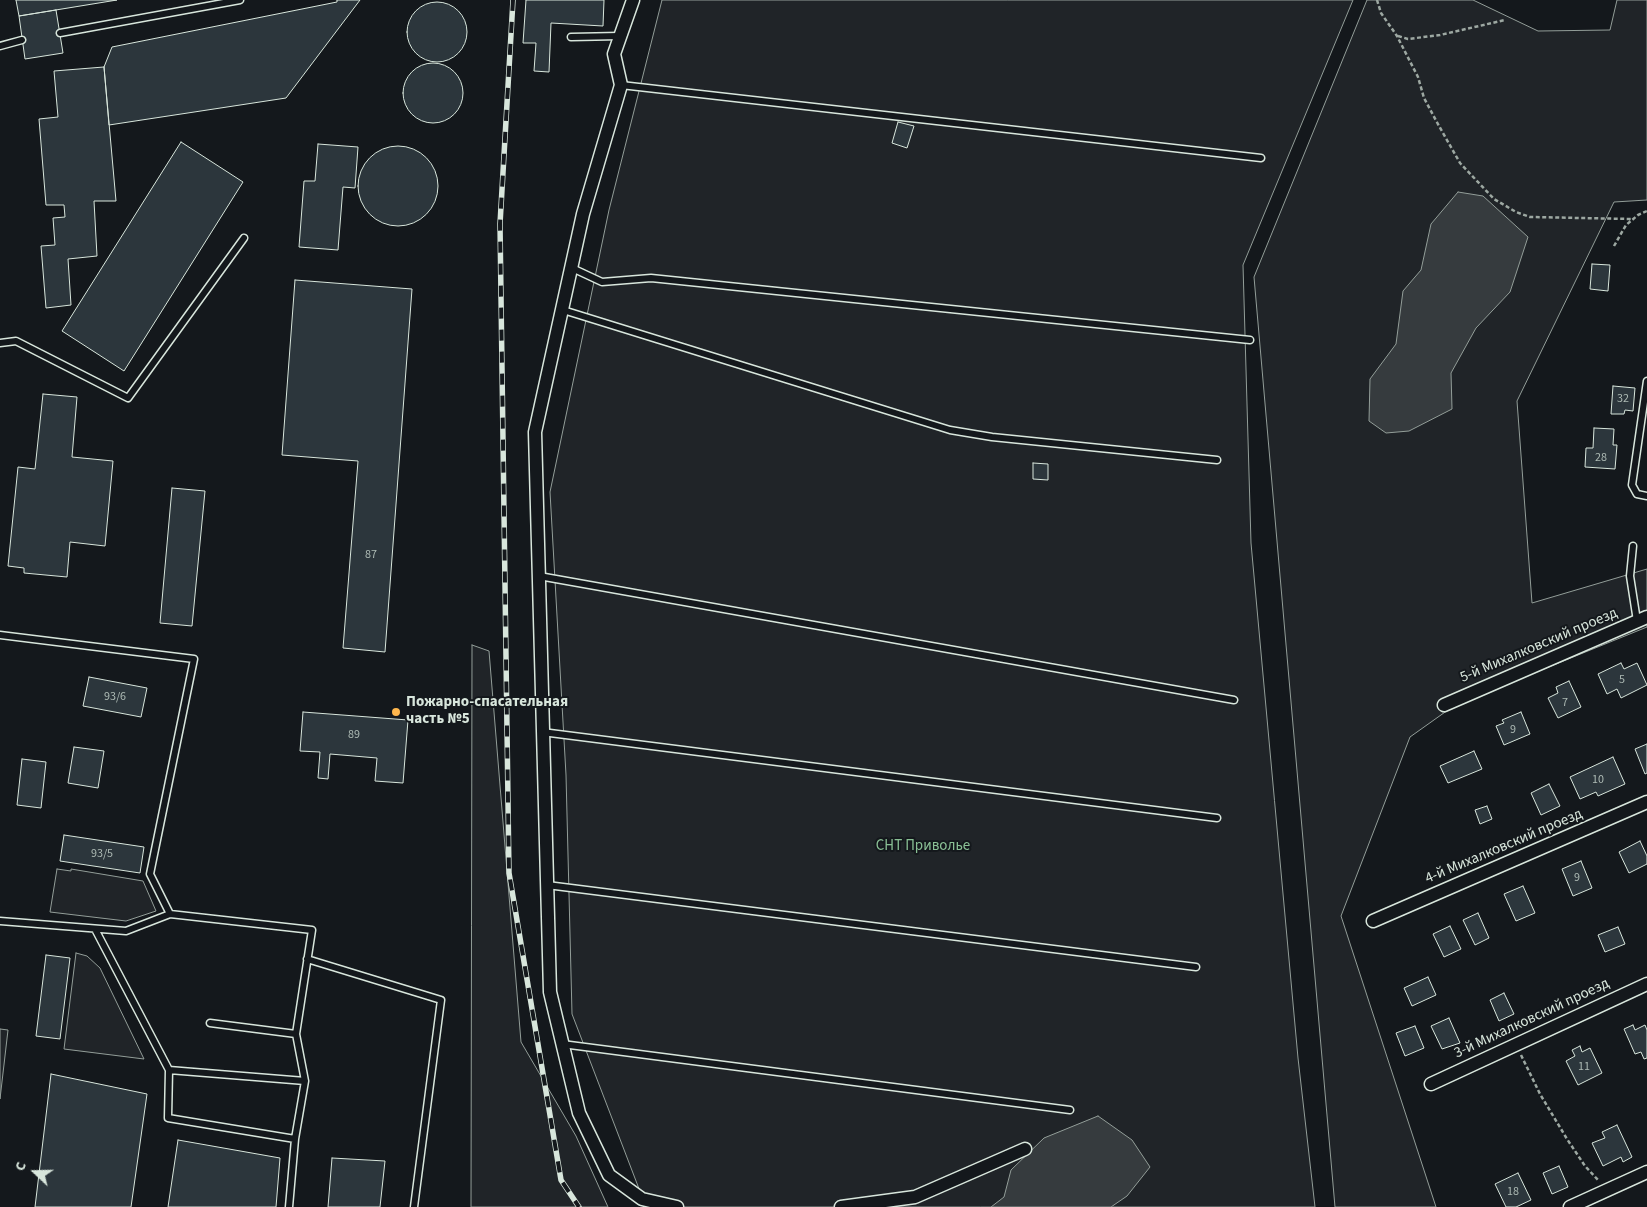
<!DOCTYPE html>
<meta charset="utf-8">
<style>
body{margin:0}
#map{position:relative;width:1647px;height:1207px;overflow:hidden;background:#14181c;font-family:"Source Sans 3",sans-serif}
canvas{display:block}
.north{position:absolute;left:10px;top:1147px;width:50px;height:50px;-webkit-text-stroke:4px #14181c;paint-order:stroke;rotate:291deg;font-size:14px;font-weight:700;line-height:20px;text-align:center;color:#d8e6dc}
.north::after{content:'';display:block;margin:auto;width:18px;height:22px;background:#d8e6dc;clip-path:polygon(50% 0,100% 100%,50% 72%,0 100%)}
</style>
<div id="map">
<canvas width="1647" height="1207"></canvas>
<div class="north">С</div>
</div>
<script>
const ctx = document.querySelector('canvas').getContext('2d');
ctx.lineJoin = 'round';
function fill(path, color) { ctx.fillStyle = color; ctx.fill(path, 'evenodd'); }
const shape = rows => new Path2D(rows.map(r => 'M' + r).join(''));
function trace(path, color, width, dash) { ctx.strokeStyle = color; ctx.lineWidth = width; ctx.lineCap = dash ? 'butt' : 'round'; ctx.setLineDash(dash || []); ctx.stroke(path); }
function write(font, color, halo, rows, align = 'center') {
  ctx.font = font + ' "Source Sans 3",sans-serif'; ctx.lineWidth = 4; ctx.setLineDash([]); ctx.textBaseline = 'middle'; ctx.strokeStyle = halo; ctx.fillStyle = color; for (const [text, x, y, turn = 0] of rows) {
    ctx.save(); ctx.translate(x, y); ctx.rotate((+turn || 0) * Math.PI / 180); ctx.textAlign = isNaN(turn) ? turn : align; if (halo) ctx.strokeText(text, 0, 0); ctx.fillText(text, 0, 0); ctx.restore();
  }
}
const green = shape([
 [662,0,1353,0,1243,265,1251,543,1298,1058,1315,1207,646,1207,572,1014,566,775,550,492,609,210,662,0],
 [1367,0,1473,0,1538,31,1610,30,1617,0,1647,0,1647,200,1614,202,1517,401,1532,603,1647,569,1647,627,1455,705,1410,737,1341,916,1436,1207,1335,1207,1254,277,1367,0],
 [472,645,489,651,521,1042,576,1136,608,1207,471,1207,472,645],
 [57,869,71,871,71,869,143,881,156,911,126,921,50,912,57,869],
 [76,953,87,956,100,968,144,1059,64,1049,76,953],
 [0,1029,8,1030,0,1099,0,1029]
]);
fill(green, '#202428');
trace(green, '#939e99', 1);
const water = shape([
 [1458,192,1483,196,1528,237,1510,292,1476,328,1451,373,1452,409,1409,431,1386,433,1369,421,1370,379,1396,344,1403,291,1421,270,1431,224,1458,192],
 [1098,1116,1132,1140,1150,1167,1127,1196,1111,1207,991,1207,1004,1197,1011,1170,1044,1138,1098,1116]
]);
fill(water, '#363b3e');
trace(water, '#939e99', 1);
const building = shape([
 [16,0,117,0,19,16,16,0],
 [337,0,360,0,286,98,109,125,104,67,112,47,337,2,337,0],
 [526,0,604,0,603,26,551,23,549,72,534,71,536,43,523,43,526,0],
 '407 32a30 30 0 1 1 60 0a30 30 0 1 1-60 0Z',
 [56,10,63,53,25,59,19,16,56,10],
 '403 93a30 30 0 1 1 60 0a30 30 0 1 1-60 0Z',
 [104,67,116,201,94,201,97,256,68,259,71,305,46,308,41,246,55,245,53,218,65,217,64,205,46,205,39,119,58,117,54,71,104,67],
 [898,122,914,126,907,148,892,143,898,122],
 [181,142,243,182,124,371,62,331,181,142],
 [318,144,358,147,355,188,343,187,338,250,299,247,304,181,315,181,318,144],
 '358 186a40 40 0 1 1 80 0a40 40 0 1 1-80 0Z',
 [1592,264,1610,265,1608,291,1590,289,1592,264],
 [295,280,412,289,385,652,343,648,358,461,282,455,295,280],
 [1613,386,1635,388,1633,411,1625,410,1624,414,1611,414,1613,386],
 [43,394,77,397,72,457,113,461,105,546,70,542,67,577,24,573,24,568,8,566,18,467,35,469,43,394],
 [1594,428,1614,429,1613,445,1617,445,1615,469,1585,467,1586,448,1593,448,1594,428],
 [1033,463,1048,464,1048,480,1033,479,1033,463],
 [172,488,205,491,192,626,160,623,172,488],
 [1621,663,1624,669,1637,663,1647,685,1621,698,1617,689,1607,694,1598,674,1621,663],
 [89,677,147,688,141,717,83,706,89,677],
 [1569,681,1581,707,1558,718,1548,698,1558,693,1556,687,1569,681],
 [303,712,408,720,403,783,375,781,377,758,330,754,328,779,318,778,320,752,300,751,303,712],
 [1521,712,1530,734,1504,745,1496,726,1504,723,1502,720,1521,712],
 [1647,744,1647,773,1645,774,1635,749,1647,744],
 [74,747,104,751,98,788,68,783,74,747],
 [1474,751,1482,769,1448,783,1440,766,1474,751],
 [1613,757,1625,784,1598,796,1596,792,1580,799,1570,777,1613,757],
 [22,759,46,762,41,808,17,805,22,759],
 [1549,784,1560,806,1541,815,1531,793,1549,784],
 [1487,806,1492,819,1480,824,1475,810,1487,806],
 [64,835,144,847,140,873,60,861,64,835],
 [1640,841,1647,856,1647,864,1629,873,1619,852,1640,841],
 [1581,861,1592,888,1573,896,1562,869,1581,861],
 [1523,886,1535,913,1516,921,1504,894,1523,886],
 [1478,913,1489,938,1475,945,1463,920,1478,913],
 [1450,926,1461,949,1444,957,1433,934,1450,926],
 [1618,927,1625,944,1605,952,1598,935,1618,927],
 [46,955,70,958,60,1039,36,1036,46,955],
 [1428,977,1436,995,1412,1006,1404,988,1428,977],
 [1504,993,1514,1014,1499,1021,1490,1000,1504,993],
 [1449,1018,1460,1043,1442,1049,1431,1026,1449,1018],
 [1633,1025,1635,1030,1645,1025,1647,1030,1647,1058,1644,1059,1641,1052,1635,1054,1624,1029,1633,1025],
 [1415,1026,1424,1048,1405,1056,1396,1033,1415,1026],
 [1580,1046,1582,1052,1590,1048,1602,1073,1578,1085,1566,1061,1575,1056,1572,1050,1580,1046],
 [51,1074,147,1094,131,1207,35,1207,51,1074],
 [1617,1125,1632,1157,1623,1162,1621,1157,1603,1166,1592,1143,1605,1138,1602,1132,1617,1125],
 [178,1140,280,1158,276,1207,168,1207,178,1140],
 [332,1158,385,1161,380,1207,328,1207,332,1158],
 [1559,1166,1568,1187,1552,1194,1543,1173,1559,1166],
 [1518,1173,1531,1200,1516,1207,1506,1207,1495,1184,1518,1173]
]);
fill(building, '#2c363c');
trace(building, '#d8e6dc', 1);
const service = shape([
 [60,33,240,0],
 [571,37,620,36],
 [0,46,22,40],
 [621,85,1261,158],
 [572,268,602,282,651,278,1250,340],
 [563,310,950,430,992,437,1217,460],
 [0,343,16,341,128,398,244,238],
 [1647,381,1632,485,1637,494,1647,496],
 [1633,546,1630,576,1637,621],
 [539,576,1234,700],
 [0,635,194,659,150,874,170,914],
 [542,732,1217,818],
 [547,885,1196,967],
 [0,921,126,931,170,914,312,930,296,1034,210,1023],
 [95,929,169,1070,168,1118,295,1139],
 [307,959,441,1000,414,1207],
 [562,1044,1070,1110],
 [169,1070,305,1081],
 [289,1207,295,1139,305,1081,296,1034]
]);
const minor = shape([
 [633,0,614,54,621,85,583,214,535,432,550,992,579,1113,609,1175,642,1199,677,1207],
 [1444,705,1647,617],
 [1373,921,1647,802],
 [1431,1084,1647,984],
 [841,1207,915,1197,1025,1149],
 [1570,1207,1647,1172]
]);
trace(service, '#d8e6dc', 9);
trace(minor, '#d8e6dc', 15);
trace(shape([
 [1377,0,1381,13,1397,36,1418,77,1424,98,1439,126,1460,163,1494,199,1516,212,1530,217,1632,219],
 [1398,36,1408,39,1440,35,1505,20],
 [1614,246,1626,225,1638,215,1647,211],
 [1521,1055,1540,1094,1567,1139,1585,1166,1598,1180]
]), '#9da8a2', 2.5, [4, 2.5]);
trace(service, '#14181c', 6);
trace(minor, '#14181c', 12);
const rail = shape([
 [513,0,500,224,509,873,561,1180,579,1207]
]);
trace(rail, '#d8e6dc', 5.5);
trace(rail, '#14181c', 4, [11]);
for (const [x, y, r, color] of [
 [396,712,5,"#ffb74d"]
]) { const dot = new Path2D(); dot.arc(x, y, r, 0, 2 * Math.PI); ctx.fillStyle = color; ctx.fill(dot); trace(dot, '#14181c', 2); }
write('12px', '#adbab4', null, [
 ["32",1623,399],
 ["28",1601,458],
 ["87",371,555],
 ["5",1622,680],
 ["93/6",115,697],
 ["7",1565,703],
 ["9",1513,730],
 ["89",354,735],
 ["10",1598,780],
 ["93/5",102,854],
 ["9",1577,878],
 ["11",1584,1067],
 ["18",1513,1192]
]);
write('15px', '#d8e6dc', '#14181c', [
 ["5-й Михалковский проезд",1539,646,-23],
 ["4-й Михалковский проезд",1504,847,-23],
 ["3-й Михалковский проезд",1532,1019,-25]
]);
write('bold 15px', '#d8e6dc', '#14181c', [
 ["Пожарно-спасательная",406,703],
 ["часть №5",406,720]
], 'left');
write('15px', '#8ac095', '#14181c', [
 ["СНТ Приволье",923,847]
]);
</script>
